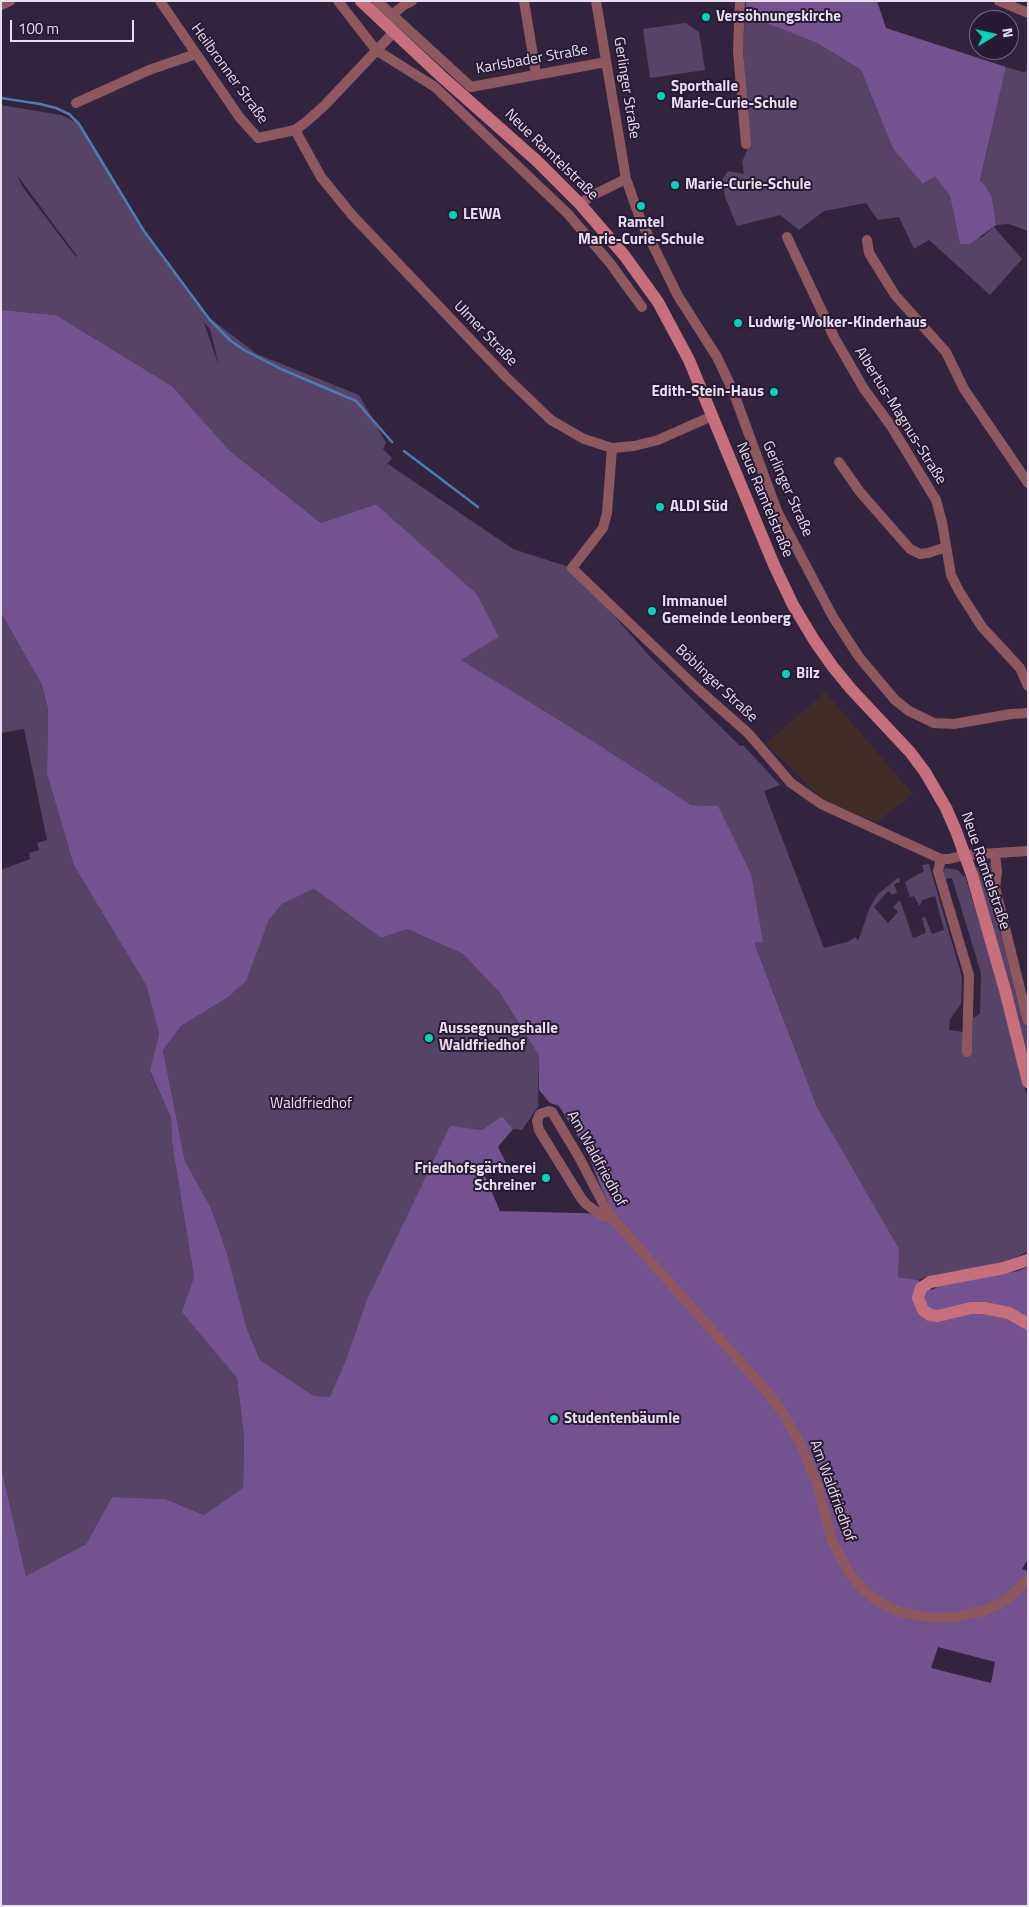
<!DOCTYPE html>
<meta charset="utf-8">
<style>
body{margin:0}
#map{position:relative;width:1029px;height:1907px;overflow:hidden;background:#32243e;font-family:"Titillium Web",sans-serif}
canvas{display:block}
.frame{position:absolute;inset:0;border:2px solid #e7deef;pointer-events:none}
.north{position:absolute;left:969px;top:10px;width:50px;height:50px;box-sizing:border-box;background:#281a34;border:1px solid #74687f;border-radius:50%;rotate:81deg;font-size:14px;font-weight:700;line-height:20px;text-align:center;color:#e7deef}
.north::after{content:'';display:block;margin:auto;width:18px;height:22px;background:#00d5b7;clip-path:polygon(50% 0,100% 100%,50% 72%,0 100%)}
.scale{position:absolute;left:10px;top:20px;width:124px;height:22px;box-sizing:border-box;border:2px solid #e7deef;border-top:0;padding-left:6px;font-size:15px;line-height:18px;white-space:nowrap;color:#e7deef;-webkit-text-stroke:4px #281a34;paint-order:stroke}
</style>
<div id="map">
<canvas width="1029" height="1907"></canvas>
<div class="frame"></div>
<div class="north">N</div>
<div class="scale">100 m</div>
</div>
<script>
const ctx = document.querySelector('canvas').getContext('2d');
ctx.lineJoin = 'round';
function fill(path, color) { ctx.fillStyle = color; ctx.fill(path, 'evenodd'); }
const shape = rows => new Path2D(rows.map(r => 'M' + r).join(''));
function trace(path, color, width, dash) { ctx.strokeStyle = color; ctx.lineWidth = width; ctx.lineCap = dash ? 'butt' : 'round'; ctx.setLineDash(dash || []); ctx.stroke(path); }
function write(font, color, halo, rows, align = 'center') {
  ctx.font = font + ' "Titillium Web",sans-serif'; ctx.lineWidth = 4; ctx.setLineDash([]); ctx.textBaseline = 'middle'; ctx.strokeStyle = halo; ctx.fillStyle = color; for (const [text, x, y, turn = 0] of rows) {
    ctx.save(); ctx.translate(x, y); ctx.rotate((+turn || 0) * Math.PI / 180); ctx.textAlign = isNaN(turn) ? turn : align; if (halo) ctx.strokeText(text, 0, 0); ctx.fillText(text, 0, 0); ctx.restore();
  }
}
fill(shape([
 [825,692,913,794,877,822,825,802,766,744]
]), '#402e26');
fill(shape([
 [745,15,817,43,861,70,893,149,924,184,935,175,950,196,960,244,982,237,994,227,1022,259,990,295,929,240,914,249,899,217,878,220,866,203,824,211,799,230,780,215,737,226,725,197,722,180,728,171,744,174,742,162,748,148,743,45],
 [685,23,699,32,705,70,650,78,643,29],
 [1006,67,1023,72,1028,70,1028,231,1009,224,996,225,992,198,980,182],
 [1,105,61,115,79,124,144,231,207,316,257,354,359,395,386,443,383,449,392,458,380,473,388,464,513,549,572,568,652,659,740,746,743,745,780,785,764,791,824,948,847,942,856,937,858,941,870,907,878,894,899,877,900,882,894,884,897,892,893,895,888,891,874,907,888,923,898,912,893,907,900,900,913,938,926,933,922,918,925,917,932,934,944,930,935,896,922,900,920,905,919,905,914,896,910,897,905,882,924,871,922,865,929,864,962,977,961,1004,950,1019,949,1030,963,1032,972,1052,973,1018,980,1014,981,973,952,878,945,879,943,872,945,868,958,870,963,876,965,876,996,974,1028,1101,1028,1252,1001,1264,932,1275,918,1280,898,1277,898,1249,817,1107,754,941,762,942,718,806,691,805,460,660,499,637,477,594,376,504,321,523,226,447,172,386,56,315,1,310],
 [17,175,77,256,76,257,22,186],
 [199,317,210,329,219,366,204,323],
 [1,613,42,685,48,709,47,774,74,866,146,985,159,1034,150,1072,171,1118,172,1143,194,1277,183,1312,237,1378,244,1437,243,1489,204,1515,165,1499,112,1497,86,1544,26,1576,1,1466,1,870,30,859,29,853,39,850,37,843,47,840,24,729,1,733],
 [992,862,998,909,1028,1032,1028,1064,976,868],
 [314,889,381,938,407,929,463,954,500,993,539,1056,538,1101,539,1105,522,1130,513,1129,502,1116,482,1130,450,1127,330,1398,314,1396,260,1360,247,1329,227,1253,211,1208,185,1161,163,1050,181,1026,227,998,262,938,269,920,282,904]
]), '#574367');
fill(shape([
 [746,1,877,1,886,28,1006,67,980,181,986,187,992,198,996,225,970,244,960,244,950,196,935,176,923,184,893,149,861,70,817,43,745,15],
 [1,310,56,315,172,386,228,449,321,523,376,504,477,594,499,637,461,660,591,740,691,805,718,806,751,874,763,942,755,942,756,947,817,1107,899,1249,898,1277,918,1280,931,1290,942,1285,1018,1271,1028,1267,1028,1559,1022,1569,1028,1571,1028,1906,1,1906,1,1466,26,1576,86,1544,112,1497,165,1499,204,1515,243,1488,244,1437,237,1378,182,1312,194,1277,172,1143,171,1118,150,1071,159,1034,146,985,74,866,47,774,48,709,42,685,1,613],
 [314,889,381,938,407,929,463,954,500,993,539,1056,539,1090,550,1103,559,1106,586,1150,601,1187,614,1214,500,1211,485,1176,506,1163,498,1147,513,1129,502,1116,482,1130,450,1126,367,1300,346,1360,330,1397,314,1396,260,1360,247,1329,227,1253,211,1208,185,1161,163,1050,181,1026,227,998,246,981,269,920,282,904],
 [938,1647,995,1662,991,1683,931,1668]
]), '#74528f');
trace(shape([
 [1,98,40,104,56,108,69,114,79,124,144,231,210,320,231,341,244,350,281,369,356,401,392,442],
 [404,451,478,507]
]), '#4b7db5', 2.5);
trace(shape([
 [160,1,240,118,258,138,295,130,306,122,324,106,394,32],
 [338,1,376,50,435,87,568,214,610,263,642,307],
 [377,1,471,87,606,62],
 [524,1,536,74],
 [596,1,626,179,641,221,678,296,717,357,733,391,777,511,833,617,859,657,895,700,909,711,934,723,954,724,1011,714,1028,713],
 [740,1,738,51,746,144],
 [999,1,1028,13],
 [1,5,10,1],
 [392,15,404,5,412,1],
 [76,103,149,70,196,54],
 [295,130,321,177,352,215,506,377,551,420,584,439,612,448,634,446,658,440,712,416],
 [580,204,591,196,626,179],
 [787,237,834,337,864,389,891,426,936,500,942,522,951,575,959,591,982,627,1020,668,1028,686],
 [867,240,869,253,895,295,946,352,964,389,1028,483],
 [612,448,607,513,603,528,572,568,698,689,748,733,791,783,821,804,941,859,949,859,965,855,1028,851],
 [839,462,860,492,910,549,920,554,928,553,946,547],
 [995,854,997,872,995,887,1028,1021],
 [941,859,938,871,969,975,967,1052],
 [613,1219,601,1215,586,1204,581,1198,539,1130,537,1121,540,1114,549,1111,552,1112,580,1159,605,1207,613,1219,767,1392,783,1413,801,1445,818,1487,832,1541,850,1574,865,1591,877,1601,900,1612,934,1618,956,1617,983,1611,1005,1601,1028,1580]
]), '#8f585f', 10);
trace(shape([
 [361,1,441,76,537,161,580,204,624,255,658,302,689,360,774,565,793,605,814,640,833,667,851,689,910,752,925,772,946,808,956,831,972,875,1005,990,1028,1082],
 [1028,1260,1004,1268,930,1282,921,1288,918,1298,923,1310,930,1315,938,1316,971,1308,984,1308,1009,1313,1028,1324]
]), '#c7707c', 12);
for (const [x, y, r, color] of [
 [706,17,5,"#00d5b7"],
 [661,96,5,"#00d5b7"],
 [675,185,5,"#00d5b7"],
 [641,206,5,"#00d5b7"],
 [453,215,5,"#00d5b7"],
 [738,323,5,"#00d5b7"],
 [774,392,5,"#00d5b7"],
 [660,507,5,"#00d5b7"],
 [652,611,5,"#00d5b7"],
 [786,674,5,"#00d5b7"],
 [429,1038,5,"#00d5b7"],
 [546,1178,5,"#00d5b7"],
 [554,1419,5,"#00d5b7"]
]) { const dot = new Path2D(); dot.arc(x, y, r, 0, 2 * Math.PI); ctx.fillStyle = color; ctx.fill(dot); trace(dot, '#281a34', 2); }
write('bold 15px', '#e7deef', '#281a34', [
 ["Versöhnungskirche",716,17],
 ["Sporthalle",671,87],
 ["Marie-Curie-Schule",671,104],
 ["Marie-Curie-Schule",685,185],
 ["LEWA",463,215],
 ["Ramtel",641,223,"center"],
 ["Marie-Curie-Schule",641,240,"center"],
 ["Ludwig-Wolker-Kinderhaus",748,323],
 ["Edith-Stein-Haus",764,392,"right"],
 ["ALDI Süd",670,507],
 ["Immanuel",662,602],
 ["Gemeinde Leonberg",662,619],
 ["Bilz",796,674],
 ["Aussegnungshalle",439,1029],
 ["Waldfriedhof",439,1046],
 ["Friedhofsgärtnerei",536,1169,"right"],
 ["Schreiner",536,1186,"right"],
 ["Studentenbäumle",564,1419]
], 'left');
write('15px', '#e7deef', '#281a34', [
 ["Karlsbader Straße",532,60,-10],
 ["Heilbronner Straße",229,74,54],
 ["Gerlinger Straße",626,88,81],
 ["Neue Ramtelstraße",551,155,44],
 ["Ulmer Straße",485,334,46],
 ["Albertus-Magnus-Straße",900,416,58],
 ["Gerlinger Straße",787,489,66],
 ["Neue Ramtelstraße",764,500,67],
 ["Böblinger Straße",716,684,43],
 ["Neue Ramtelstraße",985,871,71],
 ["Am Waldfriedhof",596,1159,61],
 ["Am Waldfriedhof",832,1491,70]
]);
write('15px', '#ead7fb', '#281a34', [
 ["Waldfriedhof",311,1104]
]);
</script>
